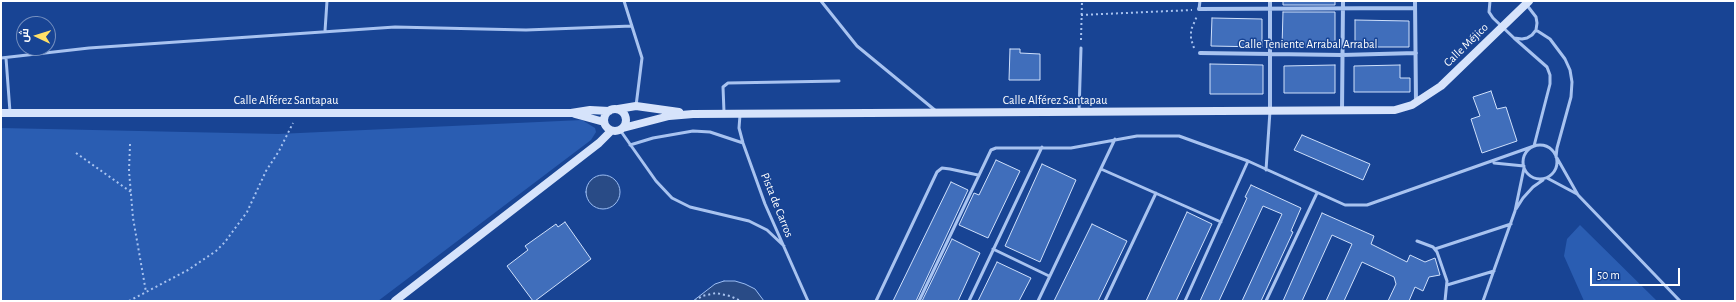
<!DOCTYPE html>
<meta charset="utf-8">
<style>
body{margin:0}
#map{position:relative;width:1736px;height:302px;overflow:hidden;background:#184494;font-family:"Alegreya Sans",Cairo,sans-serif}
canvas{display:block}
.frame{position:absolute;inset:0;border:2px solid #fff;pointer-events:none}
.north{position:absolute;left:16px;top:16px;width:40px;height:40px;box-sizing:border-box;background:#184494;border:1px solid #748fbf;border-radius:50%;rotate:274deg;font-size:11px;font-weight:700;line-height:16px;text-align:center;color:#fff}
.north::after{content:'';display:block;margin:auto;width:14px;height:18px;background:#ffdf67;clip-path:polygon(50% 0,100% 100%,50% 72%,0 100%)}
.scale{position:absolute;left:1590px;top:268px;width:90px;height:18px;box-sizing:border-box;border:2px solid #fff;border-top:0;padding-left:5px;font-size:12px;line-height:14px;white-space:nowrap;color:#fff;-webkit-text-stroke:3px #184494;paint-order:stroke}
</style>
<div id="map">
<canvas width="1736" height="302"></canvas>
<div class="frame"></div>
<div class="north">ش</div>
<div class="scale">50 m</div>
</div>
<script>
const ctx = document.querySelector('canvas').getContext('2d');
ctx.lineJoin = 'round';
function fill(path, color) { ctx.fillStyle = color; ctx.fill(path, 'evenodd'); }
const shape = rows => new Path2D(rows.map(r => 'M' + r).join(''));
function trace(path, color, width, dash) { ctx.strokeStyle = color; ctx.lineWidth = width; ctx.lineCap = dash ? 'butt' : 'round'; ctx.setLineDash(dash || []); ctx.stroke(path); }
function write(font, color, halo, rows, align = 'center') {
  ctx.font = font + ' "Alegreya Sans",sans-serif'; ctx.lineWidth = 3; ctx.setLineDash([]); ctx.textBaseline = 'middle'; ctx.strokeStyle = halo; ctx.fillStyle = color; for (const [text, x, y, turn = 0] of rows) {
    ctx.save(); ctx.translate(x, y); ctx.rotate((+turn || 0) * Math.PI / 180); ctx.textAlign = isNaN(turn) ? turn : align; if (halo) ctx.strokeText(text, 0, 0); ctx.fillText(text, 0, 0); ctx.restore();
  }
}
fill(shape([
 [582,120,595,128,596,132,591,140,378,301,1,301,1,128,278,134],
 [1580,225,1657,301,1584,301,1564,256,1567,239]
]), '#2a5db2');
const water = shape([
 '586 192a17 17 0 1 1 34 0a17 17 0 1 1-34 0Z',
 [724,281,735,281,745,284,755,289,764,301,693,301,715,284,724,281]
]);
fill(water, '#294b86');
trace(water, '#9bbdf3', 1);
const building = shape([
 [1283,1,1335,1,1335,5,1283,5,1283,1],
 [1283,12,1335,12,1335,47,1282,47,1283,12],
 [1212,18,1262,19,1262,47,1211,46,1212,18],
 [1355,20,1409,21,1409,47,1355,47,1355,20],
 [1010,49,1020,49,1020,53,1040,54,1040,80,1009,80,1010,49],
 [1210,64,1263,65,1263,94,1210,94,1210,64],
 [1335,65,1335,93,1284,93,1284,66,1335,65],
 [1400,65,1400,78,1410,78,1410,92,1354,92,1354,66,1400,65],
 [1491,91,1497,109,1506,107,1517,141,1482,153,1471,119,1480,116,1473,97,1491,91],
 [1302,135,1370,164,1363,180,1294,150,1302,135],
 [996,160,1020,171,988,238,959,225,974,193,979,195,996,160],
 [1042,164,1076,180,1040,262,1005,246,1042,164],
 [951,182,968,190,916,301,893,301,951,182],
 [1251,185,1301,208,1291,231,1293,232,1261,301,1242,301,1282,214,1263,206,1219,301,1200,301,1247,198,1245,197,1251,185],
 [1187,212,1212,224,1176,301,1146,301,1187,212],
 [1322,213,1374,236,1371,244,1407,262,1410,255,1425,262,1435,258,1440,275,1429,277,1423,291,1415,287,1409,301,1388,301,1396,284,1394,277,1362,262,1344,301,1326,301,1352,244,1332,235,1302,301,1283,301,1322,213],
 [565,222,591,259,535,301,533,301,507,266,528,250,525,246,556,224,558,227,565,222],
 [1092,224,1127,241,1098,301,1054,301,1092,224],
 [952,239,980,253,958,301,922,301,952,239],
 [997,262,1031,278,1019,301,978,301,997,262]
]);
fill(building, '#406ebb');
trace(building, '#cfe0fb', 1);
trace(shape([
 [1081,15,1192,10],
 [1081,40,1082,1],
 [1194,48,1191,39,1191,30,1197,16],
 [130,144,129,171,133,218,146,292],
 [76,153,131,192],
 [129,301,188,270,216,251,225,242,247,212,266,171,279,151,293,123],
 [695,301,702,296,716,293,730,296,741,301]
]), '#a8c3f0', 2, [2, 3]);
trace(shape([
 [624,1,642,58,636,106],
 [821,1,857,46,936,111],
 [1490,1,1489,12,1493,18,1514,38,1522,39,1527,38,1532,35,1536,30,1537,23,1536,17,1526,4],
 [1199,9,1200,1],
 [1536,30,1550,39,1565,59,1570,70,1572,82,1571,97,1557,148,1556,157],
 [325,31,327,1],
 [1,58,89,48,395,27,526,30,632,26],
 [6,58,10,112],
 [724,112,723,87,728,83,839,81],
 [1079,112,1081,48],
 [740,115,739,128,743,143,765,204,808,301],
 [620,130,656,181,672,198,690,207,749,221,767,230,784,246],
 [630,145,653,138,693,131,710,132,743,143],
 '1523 162a17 17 0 1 1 34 0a17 17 0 1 1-34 0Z',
 [1557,158,1578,195,1680,301],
 [1494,163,1524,166],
 [1101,169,1221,222],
 [1266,170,1270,111],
 [1547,178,1577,194],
 [1516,209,1523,198,1533,187,1543,180],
 [1417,241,1433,247,1437,252,1447,281,1445,301],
 [993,249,1049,276],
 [1435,249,1511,224],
 [1447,285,1494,271],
 [876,301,937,172,942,168,950,169,978,175],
 [919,301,991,150,996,148,1071,148,1137,136,1179,136,1248,161,1345,205,1367,205,1534,146,1550,84,1550,75,1547,67,1514,38],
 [969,301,1042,147],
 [1038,301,1115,139],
 [1105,301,1156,193],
 [1185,301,1248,161],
 [1266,301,1317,193],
 [1483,301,1515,211,1524,168]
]), '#a8c3f0', 3);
trace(shape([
 [1415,1,1416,103],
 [1199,9,1415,8],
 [1200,53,1342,55,1416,53],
 [1270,111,1270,1],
 [1342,111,1343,1]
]), '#a8c3f0', 4);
trace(shape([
 '604 120a11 11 0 1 1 22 0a11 11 0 1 1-22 0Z',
 [618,109,636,106,679,112],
 [1,113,571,113,590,110,609,111],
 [575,114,604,122],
 [623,128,669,116,693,114,1395,110,1412,105,1441,86,1529,1],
 [395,301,599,143,611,131]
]), '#d6e3fb', 8);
write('12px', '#fff', '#184494', [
 ["Calle Teniente Arrabal Arrabal",1308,44],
 ["Calle Méjico",1466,45,-44],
 ["Calle Alférez Santapau",286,100],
 ["Calle Alférez Santapau",1055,100],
 ["Pista de Carros",777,205,68]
]);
</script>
